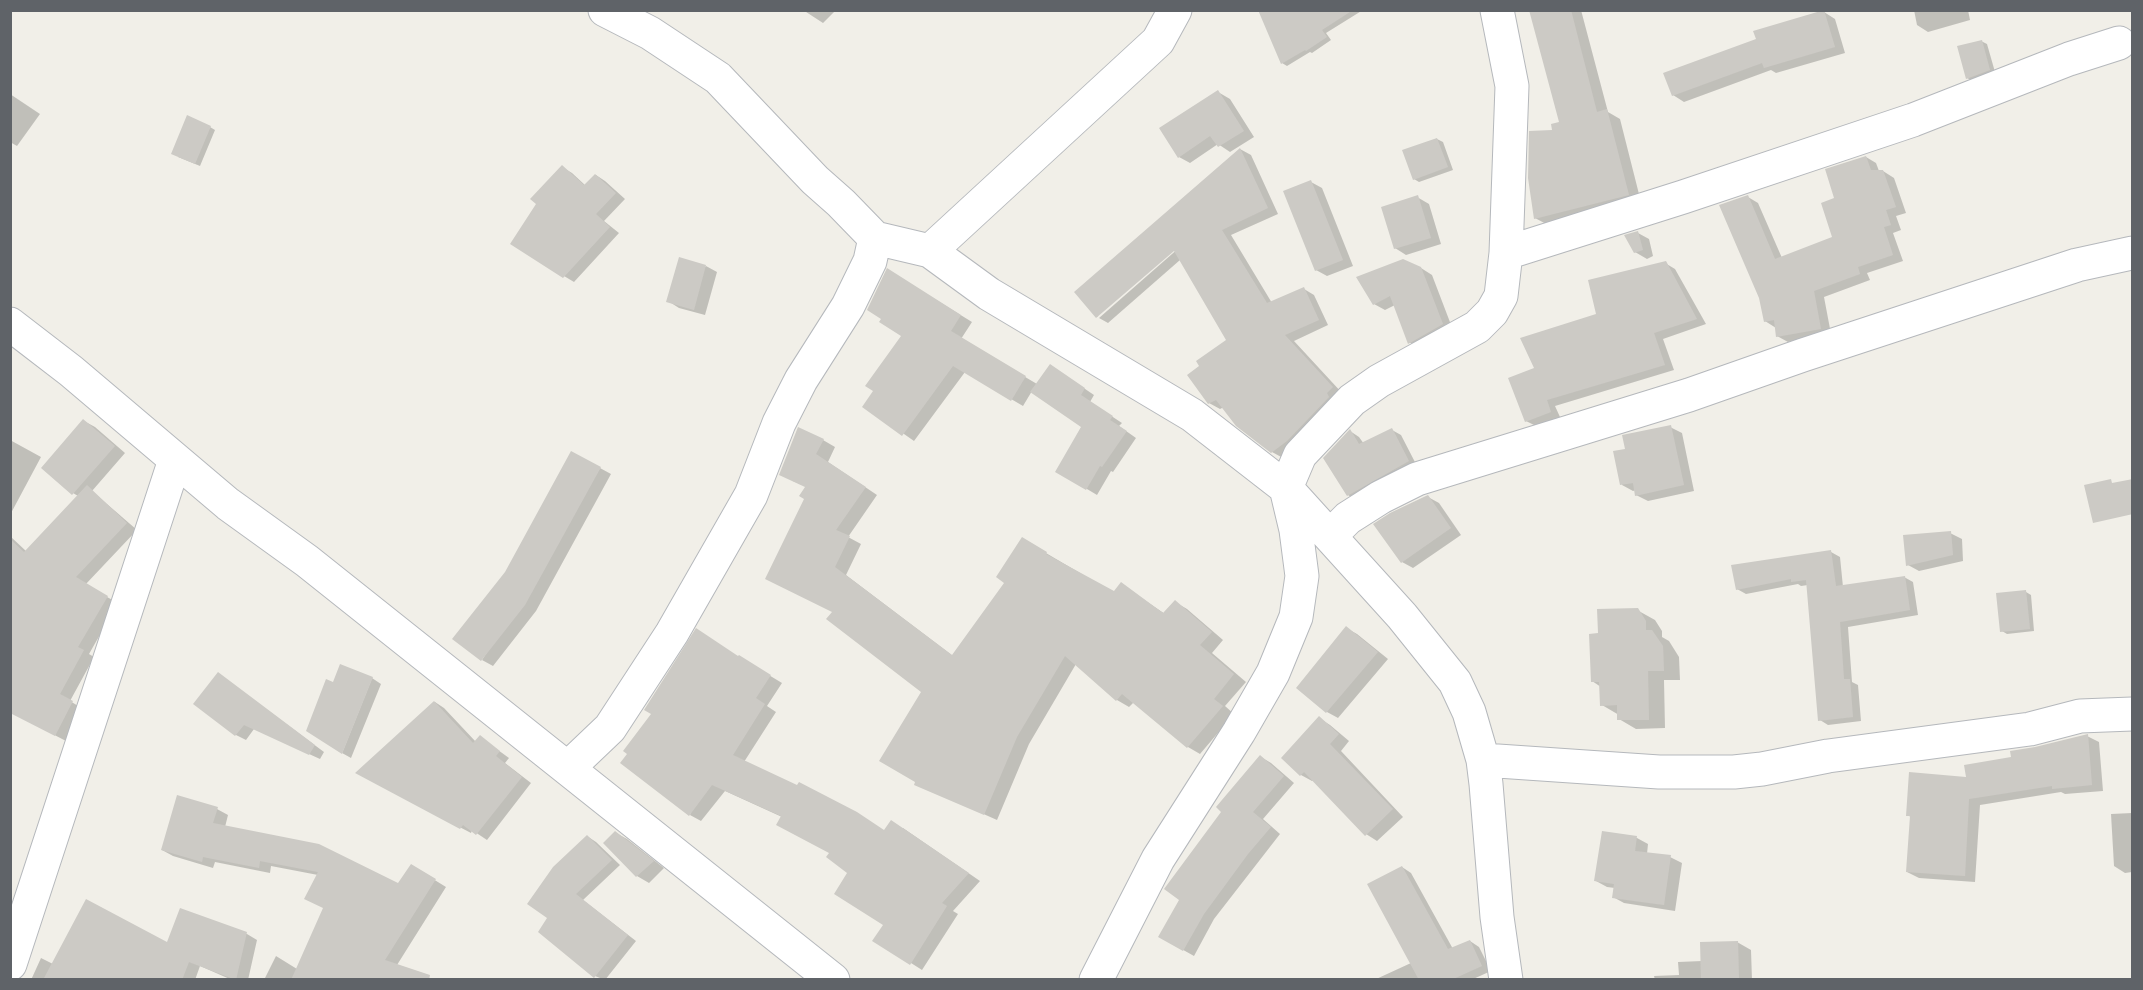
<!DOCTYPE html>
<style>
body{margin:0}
#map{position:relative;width:2143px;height:990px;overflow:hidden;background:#f1efe8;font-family:"Asap Condensed",sans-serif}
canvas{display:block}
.frame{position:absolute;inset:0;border:12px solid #5f6368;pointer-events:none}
</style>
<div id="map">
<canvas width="2143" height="990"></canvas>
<div class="frame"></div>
</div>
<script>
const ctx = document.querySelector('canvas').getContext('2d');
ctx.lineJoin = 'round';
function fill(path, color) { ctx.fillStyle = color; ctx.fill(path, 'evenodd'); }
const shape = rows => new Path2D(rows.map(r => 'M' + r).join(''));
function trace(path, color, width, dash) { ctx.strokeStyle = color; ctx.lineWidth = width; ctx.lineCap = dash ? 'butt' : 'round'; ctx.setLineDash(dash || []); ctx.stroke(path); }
fill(shape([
 [803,10,836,10,823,23],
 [1259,10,1363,10,1326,33,1331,40,1312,53,1310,52,1287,66,1282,63],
 [1531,10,1581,10,1608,112,1620,119,1641,202,1548,225,1535,218,1560,123],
 [1914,10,1968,10,1970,20,1928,32,1917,25],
 [1824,12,1835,19,1845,53,1776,73,1771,70,1684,102,1673,95,1757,40],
 [1981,41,1987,44,1995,72,1973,81,1967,78],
 [1218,92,1230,99,1254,137,1230,152,1218,144,1190,163,1179,157],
 [10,94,40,114,17,146,10,142],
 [210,127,215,130,200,166,178,157],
 [1437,139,1443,142,1453,170,1419,182,1414,179],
 [1240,149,1251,155,1278,214,1231,235,1272,303,1304,289,1314,295,1328,325,1294,341,1343,394,1283,458,1272,452,1224,407,1220,409,1209,403,1228,340,1180,260,1108,323,1099,318,1180,247,1178,245,1098,315,1098,317,1076,292],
 [1866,157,1876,163,1879,171,1883,171,1894,178,1906,213,1896,216,1901,230,1893,233,1903,261,1867,273,1870,280,1824,297,1831,334,1788,342,1777,336,1776,328,1765,321,1748,197,1758,203,1782,258,1834,238,1836,199],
 [562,167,572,173,586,186,596,175,605,181,625,199,604,221,619,233,574,282,564,276],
 [1311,182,1322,188,1353,266,1327,276,1316,270],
 [1417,197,1429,204,1441,244,1406,255,1395,248],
 [1638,233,1649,239,1653,256,1647,259,1635,252],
 [1665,263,1675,269,1706,324,1663,339,1674,370,1555,406,1560,417,1536,426,1526,421,1536,369,1598,315],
 [706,266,717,272,705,315,679,308,668,301],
 [1421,268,1432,275,1453,330,1420,349,1409,342,1395,305,1385,310,1374,304],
 [899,277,972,322,961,339,1037,384,1060,372,1094,395,1090,402,1122,423,1119,426,1136,438,1113,472,1111,471,1097,495,1057,471,1082,426,1032,391,1023,406,965,372,914,441,864,406,875,391,903,336],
 [84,421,95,427,125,453,92,491,137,530,85,585,118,603,89,654,94,657,70,701,83,709,66,741,10,712,10,536,27,552,78,496,73,493],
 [1670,427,1682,433,1694,491,1648,501,1636,495,1636,490,1633,491,1622,485,1627,450],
 [1392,430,1401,435,1417,466,1357,501,1348,495,1350,431,1359,437,1364,444],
 [10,440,41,457,10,515],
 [823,440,835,447,828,462,877,495,848,537,861,544,846,575,953,656,1034,546,1114,593,1121,584,1165,614,1175,602,1187,609,1223,640,1212,653,1246,682,1225,706,1234,714,1200,754,1188,747,1134,702,1129,707,1117,700,1076,664,1029,744,997,820,916,784,923,691,834,612,806,498,807,487,793,481],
 [600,468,611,474,536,611,493,666,482,660],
 [1428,497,1439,503,1461,535,1413,568,1402,562],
 [1950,533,1962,539,1963,561,1919,571,1908,565],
 [1831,552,1840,557,1843,587,1904,577,1913,582,1918,615,1848,627,1852,682,1858,685,1861,721,1828,725,1820,720,1808,585,1801,586,1798,584,1746,594,1737,589],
 [2026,592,2031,595,2034,631,2007,634,2002,631],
 [1637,610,1655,620,1662,631,1662,637,1669,641,1679,657,1680,680,1664,680,1665,728,1636,729,1619,719,1619,715,1602,705,1601,687,1592,681,1599,635],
 [1346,628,1357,634,1388,659,1338,718,1327,712,1298,688],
 [739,657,782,683,767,706,776,712,744,762,885,831,903,828,980,881,953,911,958,914,922,970,911,963,849,872,831,853,782,817,725,791,701,821,690,815],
 [219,674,324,752,320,759,254,729,246,740,236,735],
 [372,678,381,684,351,758,342,753],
 [435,702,444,708,476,742,480,737,509,758,505,763,531,783,487,840,472,830,471,833,366,778],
 [1319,718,1330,725,1349,741,1341,751,1403,817,1377,841,1366,834,1314,780,1312,781,1301,775,1283,758],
 [2087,736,2099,742,2103,791,2065,794,2061,792,1980,805,1975,882,1919,878,1907,872,1911,817,1907,815,1968,778,2012,759],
 [1261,757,1271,763,1294,783,1263,819,1280,834,1214,919,1194,956,1160,937,1181,900,1223,812],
 [217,809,228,815,225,827,399,885,412,866,446,887,397,965,427,980,264,980,276,956,297,969,325,908,318,875,271,866,270,873,215,862,213,868,173,856,162,850],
 [2132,813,2132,872,2125,873,2114,866,2111,814],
 [1603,832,1637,838,1648,844,1647,854,1670,857,1682,863,1675,911,1624,903,1613,897,1615,888,1607,887,1596,881],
 [616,833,627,839,664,868,649,883,637,876,605,843],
 [587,836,596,842,620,865,583,900,636,941,605,980,595,976,550,918],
 [1402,867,1411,873,1453,949,1470,941,1479,947,1491,971,1471,980,1374,980,1411,963],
 [181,910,247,934,257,940,248,980,232,980,200,966,195,980,31,980,41,958,53,964,168,945],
 [1737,942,1751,950,1752,980,1655,980,1654,976,1679,975,1678,962,1702,961]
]), '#0003');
fill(shape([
 [1258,10,1353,10,1322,30,1327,37,1306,51,1305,50,1281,64],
 [1529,10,1571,10,1597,112,1607,109,1629,195,1534,219,1528,178,1529,131,1552,130,1551,124,1559,122],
 [1824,10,1835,47,1764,68,1762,63,1672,96,1663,73,1756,39,1753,31],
 [1982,40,1990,70,1966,79,1957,46],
 [1218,90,1244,131,1218,147,1210,136,1178,158,1159,128],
 [187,115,211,126,195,164,171,154],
 [1437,138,1448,167,1413,180,1402,150],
 [1240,148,1268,208,1222,230,1267,303,1304,287,1319,320,1285,335,1333,387,1327,393,1329,397,1287,441,1271,453,1236,426,1216,400,1208,404,1187,375,1199,366,1196,361,1226,340,1174,251,1096,318,1074,292],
 [1866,156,1871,170,1883,170,1896,207,1886,210,1891,225,1884,227,1893,255,1858,267,1860,274,1814,291,1821,329,1776,337,1774,320,1764,322,1759,298,1719,205,1748,195,1775,259,1832,237,1821,203,1834,198,1825,169],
 [562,165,584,185,595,174,616,193,596,214,610,227,563,278,510,244,536,204,530,199],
 [1311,180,1343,260,1315,271,1283,191],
 [1418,195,1431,238,1394,249,1381,207],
 [1638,231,1643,250,1634,253,1624,235],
 [679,257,706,265,694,310,666,302],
 [1403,259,1421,267,1443,324,1408,344,1390,296,1373,305,1356,277],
 [1666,261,1697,319,1654,333,1665,365,1547,400,1551,412,1525,422,1508,378,1534,368,1520,338,1596,314,1588,280],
 [887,268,961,315,951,331,1026,376,1011,401,953,366,902,436,862,407,873,391,865,386,901,336,879,322,881,319,867,310],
 [1050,364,1085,388,1081,395,1113,416,1110,420,1127,431,1102,467,1100,466,1086,490,1055,472,1081,427,1030,392],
 [83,419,115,446,72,495,41,468],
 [1671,425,1684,485,1635,496,1633,483,1620,485,1613,451,1625,449,1622,435],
 [798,427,824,439,816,454,866,487,836,530,850,536,835,567,952,655,1004,583,996,577,1022,537,1047,552,1046,554,1114,591,1121,582,1163,613,1175,600,1212,632,1200,645,1234,674,1214,699,1223,706,1187,748,1122,694,1116,701,1065,656,1017,737,984,815,914,785,915,782,879,761,921,692,826,619,832,612,765,579,804,499,799,496,805,487,779,475],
 [1392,428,1409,461,1347,496,1323,458,1350,429,1359,444],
 [571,451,601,467,525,605,481,661,452,639,505,572],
 [2111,479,2112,483,2133,479,2133,514,2093,523,2084,485],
 [87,485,127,523,76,577,108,596,78,647,84,650,60,694,73,701,55,736,10,713,10,539,24,552],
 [1428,495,1451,528,1401,563,1373,524,1390,513],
 [1951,531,1953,555,1906,566,1903,535],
 [1831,550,1836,586,1905,576,1910,610,1840,622,1844,679,1850,679,1853,717,1818,721,1806,580,1791,582,1791,579,1736,590,1731,565],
 [2026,590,2030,629,2000,632,1996,593],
 [1638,608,1646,621,1646,630,1652,630,1663,646,1664,671,1648,671,1649,720,1617,720,1617,705,1600,706,1599,682,1591,682,1589,634,1598,633,1597,609],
 [1346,626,1378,652,1326,713,1296,688],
 [696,628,738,656,739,655,771,675,756,698,765,704,733,755,797,785,799,782,857,812,884,830,891,820,969,873,942,903,947,906,910,965,872,941,883,925,834,894,847,873,826,857,829,853,776,825,781,816,712,785,689,816,620,763,627,754,623,751,651,714,644,710],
 [340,664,373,677,342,754,306,731,326,679,333,682],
 [218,672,315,745,309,755,244,725,235,736,193,704],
 [434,701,473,743,480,735,500,751,496,756,522,777,476,835,463,825,460,829,355,773],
 [1319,716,1339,734,1330,744,1393,809,1365,836,1304,772,1300,776,1281,758],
 [2088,734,2092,785,2052,789,2052,786,1969,799,1965,876,1906,872,1910,816,1906,816,1909,772,1966,777,1964,765,2011,757,2010,751,2035,747],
 [1260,755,1284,776,1253,812,1271,827,1248,854,1204,914,1183,951,1158,937,1179,900,1164,889,1221,812,1216,807],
 [177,795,218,807,213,823,319,844,398,883,411,864,436,879,385,960,430,975,429,980,291,980,323,908,304,899,318,872,260,861,259,868,203,857,202,862,161,850],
 [615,831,654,861,636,877,603,843],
 [1602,831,1637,836,1635,851,1671,855,1664,905,1612,898,1614,884,1594,881],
 [587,835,612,860,576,894,628,935,594,978,538,932,547,918,527,904,553,867],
 [1402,866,1448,949,1470,940,1482,966,1451,980,1419,980,1367,884],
 [86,899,167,942,180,908,247,932,236,980,189,962,182,980,43,980],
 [1738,941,1739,980,1701,980,1700,942]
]), '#cccac5');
const minor = shape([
 [605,10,650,33,718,78,815,180,841,203,875,238,930,251,989,294,1192,415,1286,488,1402,616,1455,682,1469,712,1483,760,1486,784,1497,917,1506,980],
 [930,251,1158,41,1175,10],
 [1506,253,1683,197,1913,120,2069,59,2119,43],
 [10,324,71,371,228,504,307,561,833,980],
 [1330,536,1348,518,1381,497,1417,479,1689,395,1803,355,2077,265,2132,253],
 [1483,760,1659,772,1734,772,1762,769,1828,756,2030,729,2080,716,2132,714],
 [568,768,610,728,672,633,751,495,779,423,801,380,848,306,870,261,875,238],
 [10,964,175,460],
 [1096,980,1158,859,1239,732,1273,673,1296,617,1302,576,1296,530,1286,488,1300,455,1352,400,1379,381,1477,327,1492,312,1501,296,1506,253,1512,86,1497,10]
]);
trace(minor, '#b5b8bc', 35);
trace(minor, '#fff', 33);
</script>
